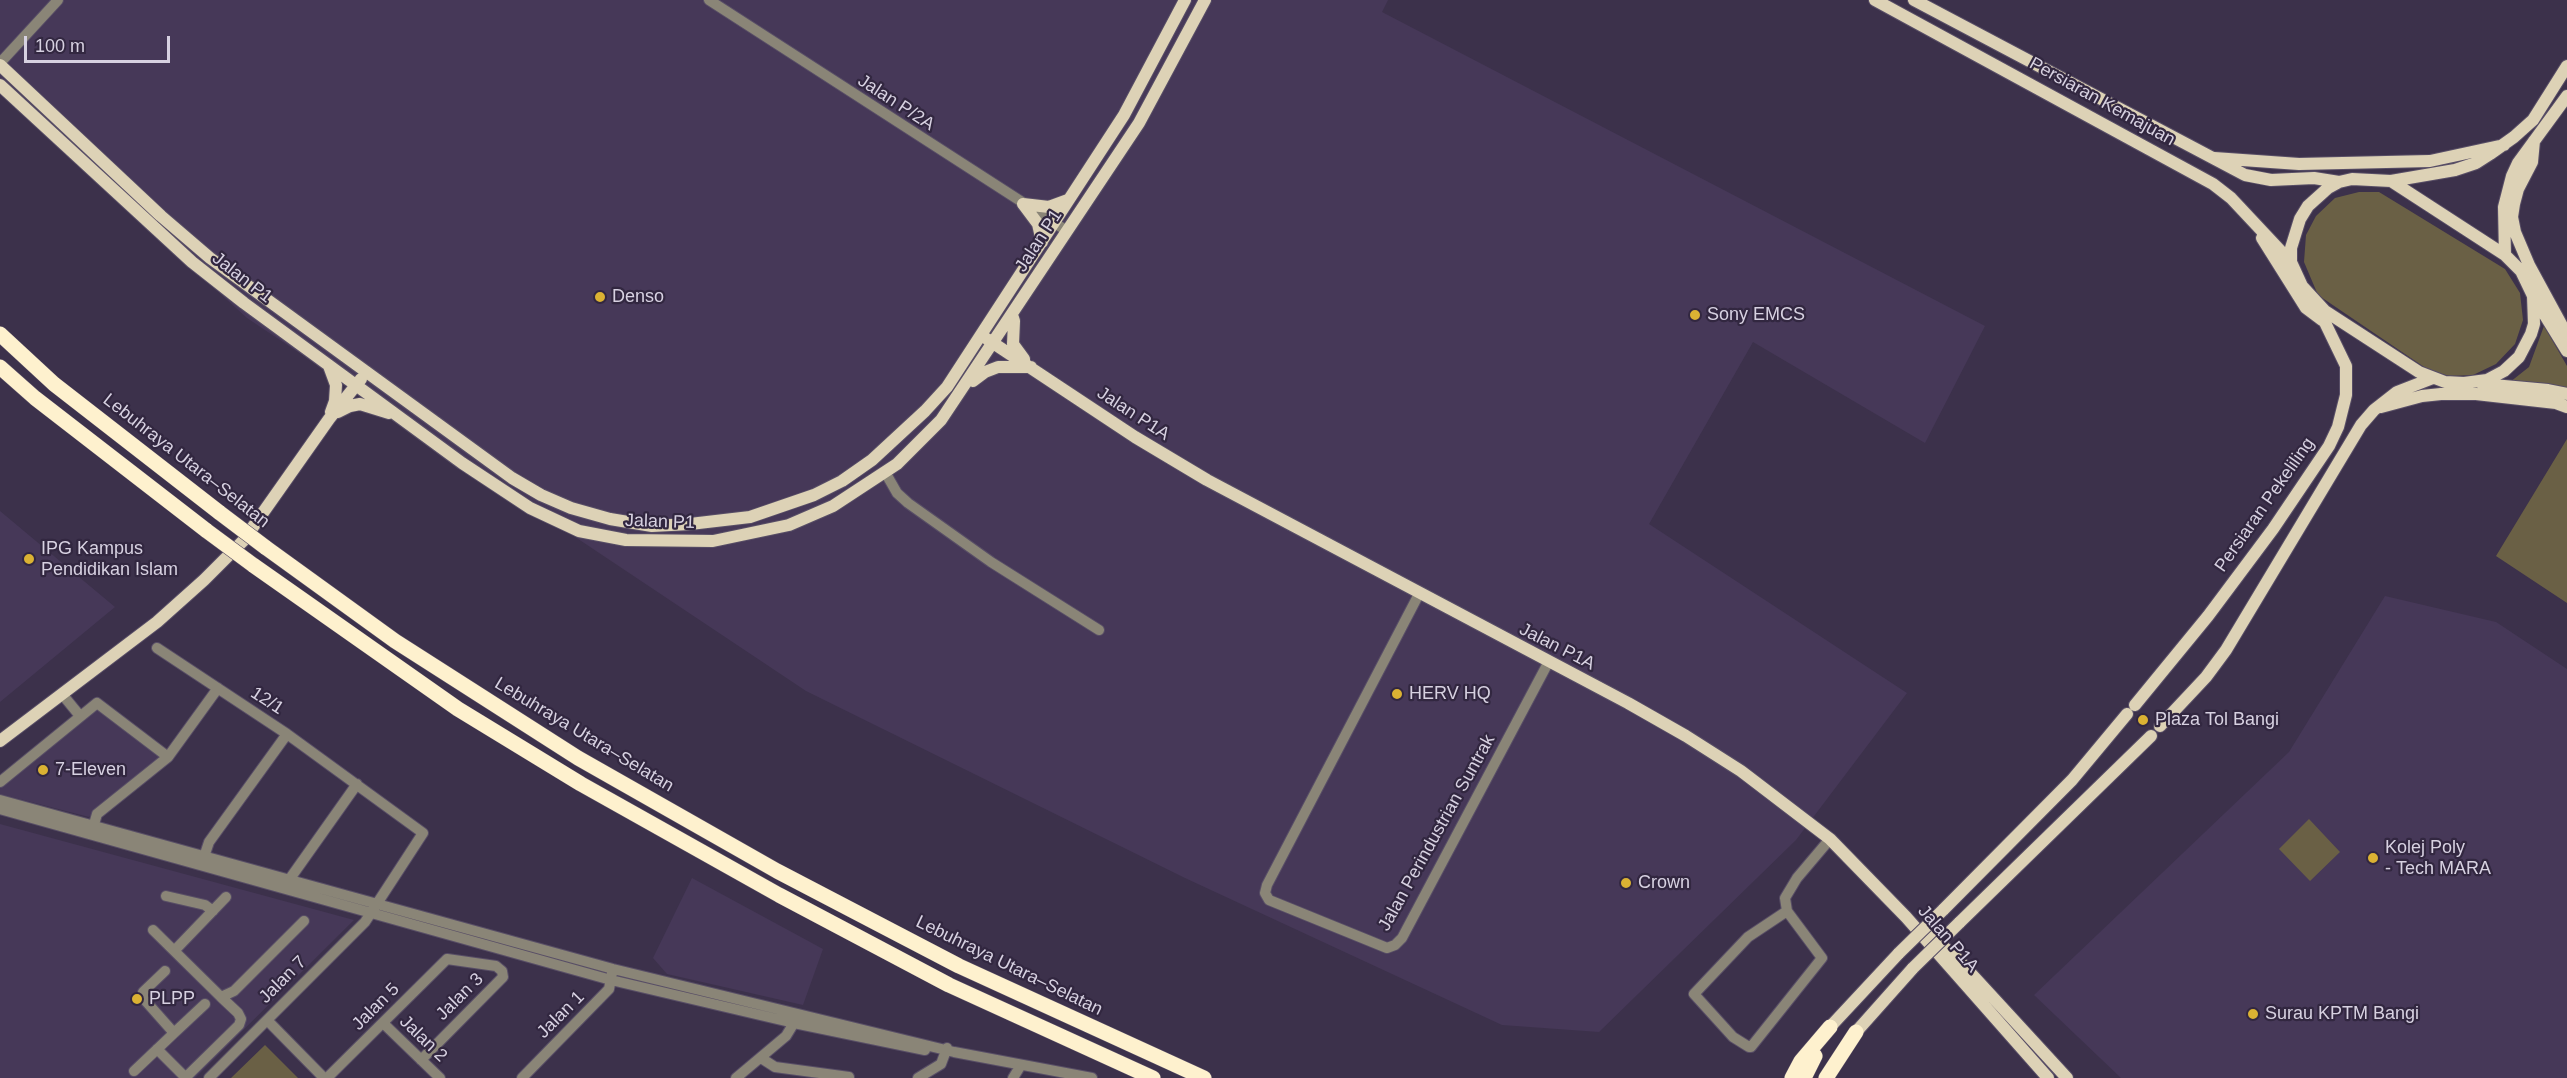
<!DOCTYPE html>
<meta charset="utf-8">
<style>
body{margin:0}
#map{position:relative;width:2567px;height:1078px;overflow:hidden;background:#3c314b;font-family:Arial,sans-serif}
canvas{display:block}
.scale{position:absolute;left:24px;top:36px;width:146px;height:27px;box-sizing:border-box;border:3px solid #d7d1e1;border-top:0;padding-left:8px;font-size:18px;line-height:21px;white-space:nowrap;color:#d7d1e1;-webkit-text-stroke:4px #322740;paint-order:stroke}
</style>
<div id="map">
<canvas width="2567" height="1078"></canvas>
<div class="scale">100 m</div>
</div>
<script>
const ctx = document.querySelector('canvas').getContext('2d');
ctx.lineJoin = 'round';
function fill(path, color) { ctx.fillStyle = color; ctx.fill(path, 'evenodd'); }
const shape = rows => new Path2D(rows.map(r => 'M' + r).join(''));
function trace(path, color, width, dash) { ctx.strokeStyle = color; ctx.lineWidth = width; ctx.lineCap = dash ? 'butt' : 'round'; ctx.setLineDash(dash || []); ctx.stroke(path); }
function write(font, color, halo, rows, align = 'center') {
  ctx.font = font + ' Arial,sans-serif'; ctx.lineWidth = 4.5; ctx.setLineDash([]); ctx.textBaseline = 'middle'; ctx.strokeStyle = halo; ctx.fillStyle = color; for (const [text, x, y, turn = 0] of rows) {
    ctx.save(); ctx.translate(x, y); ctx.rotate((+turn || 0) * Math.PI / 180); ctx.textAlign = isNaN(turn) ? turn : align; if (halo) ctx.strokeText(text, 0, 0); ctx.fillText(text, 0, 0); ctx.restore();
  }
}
fill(shape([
 [0,0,1388,0,1382,12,1985,326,1925,443,1753,342,1649,524,1907,693,1796,840,1599,1032,1502,1025,1185,878,806,691,247,318,0,94],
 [0,511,115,607,0,702],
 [2385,596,2496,622,2567,669,2567,1078,2121,1078,2034,995,2289,752],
 [98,707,162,757,89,817,0,794,0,787],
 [0,824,354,920,195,1078,0,1078],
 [692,878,823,949,803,1005,667,974,653,958]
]), '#463858');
fill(shape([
 [2359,192,2379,192,2505,269,2520,293,2523,320,2515,344,2496,364,2473,375,2450,376,2430,371,2318,295,2304,262,2306,235,2316,216,2335,198],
 [2544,326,2567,366,2567,389,2505,386,2529,367],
 [2567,439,2567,603,2496,556],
 [2309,819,2340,852,2310,881,2279,849],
 [265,1045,298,1078,231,1078]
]), '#6a6045');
const minor = shape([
 [709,0,1067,231],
 [0,63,58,0],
 [885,472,897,493,908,503,991,562,1099,630],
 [1419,594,1267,885,1265,893,1269,900,1387,948,1395,945,1402,938,1548,663],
 [157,648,287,734,423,833,365,922,209,1078],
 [62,694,80,716],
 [0,782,97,703,168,757],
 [0,800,613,969,954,1052,1092,1078],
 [0,809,611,980,794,1023,925,1050],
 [92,831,97,814,168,757,218,688],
 [202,863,209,842,287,734],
 [289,880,357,784],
 [166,896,205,905,213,911],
 [1787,911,1748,937,1694,994,1733,1037,1749,1047,1751,1047,1822,958,1787,911,1785,898,1797,878,1830,839],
 [153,930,221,997,234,991,304,921],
 [175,950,226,897],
 [165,971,143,992,143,998,174,1033,205,1004],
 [267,1020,324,1078],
 [383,1023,440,1078],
 [157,1049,185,1077],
 [761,1058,775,1067,849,1077],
 [134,1071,174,1033],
 [185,1078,239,1025,241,1019,238,1013,221,997],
 [327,1078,447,959,496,966,502,971,503,977,421,1060],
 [522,1078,609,989,612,973],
 [736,1078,786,1036,797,1018],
 [918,1078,941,1064,947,1048],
 [1013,1078,1021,1065]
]);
const major = shape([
 [1875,0,2213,184,2231,198,2291,262],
 [1914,0,2245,175,2271,180,2314,178,2339,182],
 [0,65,161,216,210,258,512,478,541,495,571,508,610,519,652,526,690,524,750,517,814,495,842,481,872,460,925,411,947,387,1124,115,1185,0],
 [0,85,192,262,244,303,462,463,530,508,579,531,626,540,713,541,789,525,833,506,897,464,941,420,1139,123,1205,0],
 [2534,141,2532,162,2518,189,2514,204,2512,217,2515,232,2529,265,2567,335],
 [2214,158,2299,164,2430,161,2504,145],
 [2352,179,2391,181,2505,255,2521,271,2533,296,2534,324,2531,334,2519,357,2504,371,2487,380,2464,383,2445,382,2419,372,2325,311,2302,286,2291,262,2291,248,2300,219,2308,206,2328,188,2339,182,2352,179],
 [2391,181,2455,170,2476,163,2490,154,2514,137,2533,120,2567,66],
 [1023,204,1049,207,1068,200],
 [1023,204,1038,224,1042,242],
 [2262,238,2306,308,2322,320],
 [2505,255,2504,207,2512,176,2518,163,2567,96],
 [2535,299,2567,351],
 [1012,315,1014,321,1013,344,1024,359],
 [987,339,1135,437,1207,480,1628,703,1686,736,1741,771,1830,839,1906,917,2048,1078],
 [329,366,336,385,335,401,331,412],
 [973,381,985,372,998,367,1031,367],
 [2482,384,2548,390,2567,394],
 [2381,407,2422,396,2441,394,2476,394,2556,403,2567,407],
 [338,412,350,406,360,404,389,413],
 [2135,705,2208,616,2273,529,2329,446,2338,427,2346,395,2346,366,2317,306],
 [2160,726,2206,677,2226,650,2361,425,2374,410,2397,392,2433,378],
 [0,741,157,622,204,580,243,541,329,419,361,379],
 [1943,910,2072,780,2127,714],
 [1959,923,2151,736],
 [1930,937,1953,954,2067,1078],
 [1830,1027,1899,953],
 [1856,1032,1913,968]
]);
const highway = shape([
 [0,334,54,384,220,513],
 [0,367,35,398,207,531],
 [265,547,395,641,578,758,777,871,959,966,1204,1078],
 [253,565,458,709,581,784,779,895,949,985,1153,1078],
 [1792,1078,1801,1061,1830,1027],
 [1804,1078,1815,1056],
 [1826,1078,1856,1032]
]);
trace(minor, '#584e66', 12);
trace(major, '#584e66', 14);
trace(highway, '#584e66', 16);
trace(minor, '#8a8577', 10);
trace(major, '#ddd2b6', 12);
trace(highway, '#fef1ce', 15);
const majorBridge = shape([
 [1899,953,1943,910],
 [1913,968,1959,923]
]);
const highwayBridge = shape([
 [220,513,265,547],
 [207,531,253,565]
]);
trace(majorBridge, '#584e66', 14, []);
trace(highwayBridge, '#584e66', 16, []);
trace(majorBridge, '#ddd2b6', 12);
trace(highwayBridge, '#fef1ce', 15);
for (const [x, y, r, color] of [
 [600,297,6,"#dbb233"],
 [1695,315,6,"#dbb233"],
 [29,559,6,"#dbb233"],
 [1397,694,6,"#dbb233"],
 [2143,720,6,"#dbb233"],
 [43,770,6,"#dbb233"],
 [2373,858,6,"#dbb233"],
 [1626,883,6,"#dbb233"],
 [137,999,6,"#dbb233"],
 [2253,1014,6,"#dbb233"]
]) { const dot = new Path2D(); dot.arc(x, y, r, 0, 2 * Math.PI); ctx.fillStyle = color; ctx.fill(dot); trace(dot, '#322740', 2); }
write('18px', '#d7d1e1', '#322740', [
 ["Persiaran Kemajuan",2102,102,29],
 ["Jalan P/2A",896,103,33],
 ["Jalan P1",1039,241,-57],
 ["Jalan P1",242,278,38],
 ["Jalan P1A",1133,414,33],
 ["Lebuhraya Utara–Selatan",186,461,38],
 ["Persiaran Pekeliling",2265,505,-55],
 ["Jalan P1",660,522,2],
 ["Jalan P1A",1557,647,27],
 ["12/1",267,701,33],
 ["Lebuhraya Utara–Selatan",584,735,31],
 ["Jalan Perindustrian Suntrak",1437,833,-61],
 ["Jalan P1A",1948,939,49],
 ["Lebuhraya Utara–Selatan",1009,966,26],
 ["Jalan 7",283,980,-45],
 ["Jalan 3",460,997,-45],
 ["Jalan 5",376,1007,-45],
 ["Jalan 1",561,1015,-45],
 ["Jalan 2",423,1039,44]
]);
write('18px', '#d7d1e1', '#322740', [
 ["Denso",612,297],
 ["Sony EMCS",1707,315],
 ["IPG Kampus",41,549],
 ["Pendidikan Islam",41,570],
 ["HERV HQ",1409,694],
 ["Plaza Tol Bangi",2155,720],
 ["7-Eleven",55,770],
 ["Kolej Poly",2385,848],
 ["- Tech MARA",2385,869],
 ["Crown",1638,883],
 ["PLPP",149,999],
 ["Surau KPTM Bangi",2265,1014]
], 'left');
</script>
